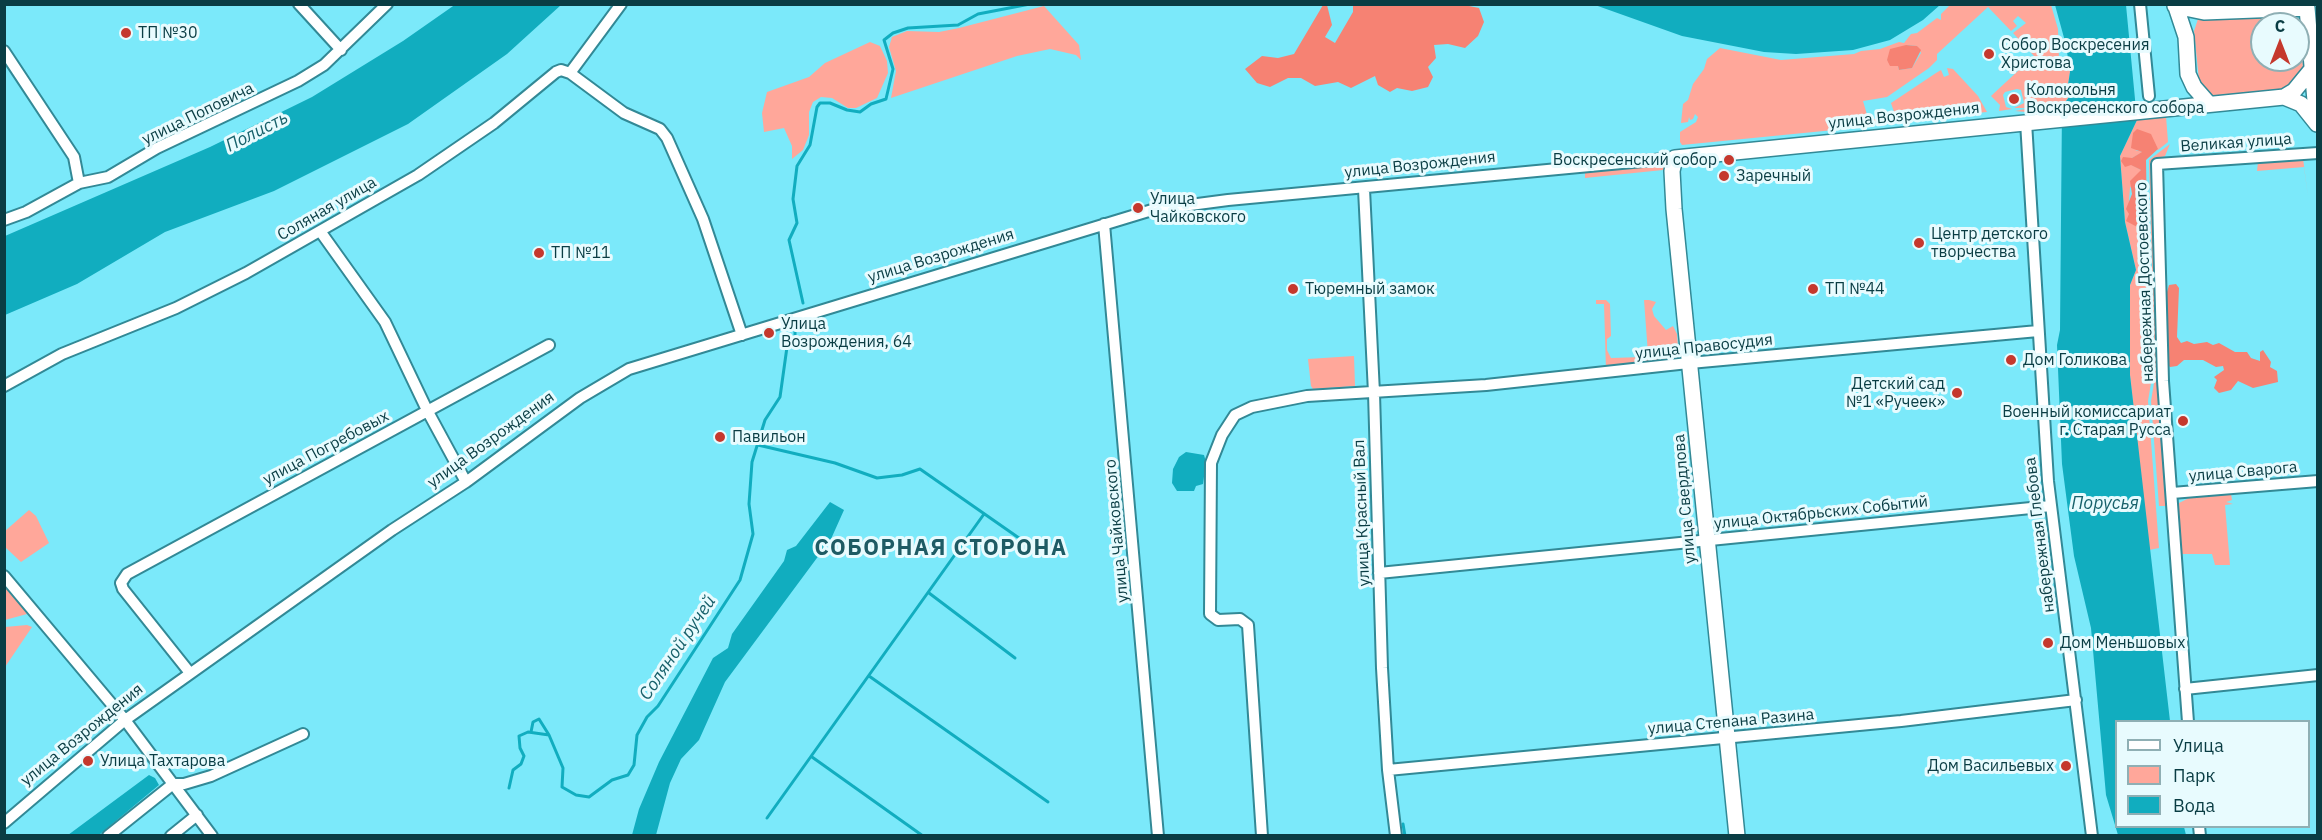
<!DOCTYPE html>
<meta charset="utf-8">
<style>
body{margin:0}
#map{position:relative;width:2322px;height:840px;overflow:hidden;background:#7be9fa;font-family:"IBM Plex Sans",sans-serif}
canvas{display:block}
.frame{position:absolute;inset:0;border:6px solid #0a3d44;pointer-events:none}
.legend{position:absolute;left:2115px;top:720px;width:195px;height:108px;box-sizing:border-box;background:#e8fbfe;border:2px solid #8fafb4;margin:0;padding:8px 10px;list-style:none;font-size:18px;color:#0a3d44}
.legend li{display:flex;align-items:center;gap:12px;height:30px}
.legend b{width:30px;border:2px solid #8fafb4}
.north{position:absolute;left:2250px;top:12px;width:60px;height:60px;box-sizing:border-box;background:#e8fbfe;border:2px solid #8fafb4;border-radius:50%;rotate:0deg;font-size:16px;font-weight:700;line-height:24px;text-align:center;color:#0a3d44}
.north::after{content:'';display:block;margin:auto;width:21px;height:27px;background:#c5382d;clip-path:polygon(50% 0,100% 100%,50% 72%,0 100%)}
</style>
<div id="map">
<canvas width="2322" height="840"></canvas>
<div class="frame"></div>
<ul class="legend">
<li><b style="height:8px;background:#fff"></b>Улица</li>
<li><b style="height:16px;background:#ffa79a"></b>Парк</li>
<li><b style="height:16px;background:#11adbf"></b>Вода</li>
</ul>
<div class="north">С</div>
</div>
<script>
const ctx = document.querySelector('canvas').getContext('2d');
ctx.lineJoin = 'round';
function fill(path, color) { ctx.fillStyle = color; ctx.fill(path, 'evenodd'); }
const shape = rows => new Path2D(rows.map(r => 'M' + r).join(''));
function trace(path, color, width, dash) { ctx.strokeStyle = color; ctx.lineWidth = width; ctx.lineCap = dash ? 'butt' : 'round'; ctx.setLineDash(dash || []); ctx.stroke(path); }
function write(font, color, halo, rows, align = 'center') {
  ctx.font = font + ' "IBM Plex Sans",sans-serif'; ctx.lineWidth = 6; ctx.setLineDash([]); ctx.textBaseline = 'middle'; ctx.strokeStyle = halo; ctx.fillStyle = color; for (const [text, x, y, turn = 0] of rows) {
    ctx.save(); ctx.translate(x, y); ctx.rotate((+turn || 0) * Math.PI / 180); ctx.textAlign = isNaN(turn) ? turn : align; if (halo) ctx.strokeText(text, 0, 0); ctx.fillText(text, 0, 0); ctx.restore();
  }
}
fill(shape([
 [1950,5,2051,5,2058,29,2059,60,2065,67,2069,67,2070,72,2068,85,2071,94,2062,107,2037,113,2015,111,2031,108,2014,108,2024,103,2021,90,2017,89,2005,92,2003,95,2006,107,2012,109,1999,111,2000,105,1991,96,2034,56,2013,33,2026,23,2018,16,2013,21,2017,26,2011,31,1988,7,1937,54,1937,60,1929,68,1887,97,1863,101,1868,118,1871,120,1878,118,1880,123,1850,128,1848,123,1844,124,1844,129,1692,144,1682,145,1680,142,1680,132,1696,122,1698,117,1695,114,1693,119,1690,120,1689,117,1688,122,1681,123,1683,104,1688,100,1693,84,1704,69,1707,59,1720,48,1781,60,1854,54,1861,51,1880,49,1899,42,1904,43,1911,34,1917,33,1937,18,1941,20,1941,14],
 [1906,45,1917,46,1921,53,1912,68,1899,70,1898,66,1887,60],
 [1044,6,1079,45,1081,60,1076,55,1050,49,1017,56,891,98,896,71,889,47,892,37,907,31,939,32,959,28],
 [2293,14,2301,23,2303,70,2301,76,2283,92,2211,97,2200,90,2194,31,2198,19],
 [2262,24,2298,24,2298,60,2262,60],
 [870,42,880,46,887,61,888,73,877,98,856,108,848,108,832,98,821,97,813,102,809,112,809,135,803,150,792,159,792,146,784,128,764,132,762,113,767,92,809,77,825,63],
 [1947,68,1953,69,1978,96,1987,112,1886,122,1894,112,1891,103,1936,73,1941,70,1944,77,1949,75],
 [2166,116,2168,142,2158,150,2157,149,2135,150,2143,152,2132,158,2132,165,2141,170,2130,188,2129,200,2135,225,2141,229,2147,225,2152,377,2148,401,2159,548,2149,550,2130,375,2130,285,2136,270,2125,222,2120,156,2137,120],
 [2170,144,2165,156,2151,160,2156,326,2166,506,2159,506,2151,401,2155,377,2149,160],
 [2303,158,2308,197,2304,167,2257,171,2258,162],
 [1662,165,1665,167,1663,170,1585,178,1585,172],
 [1596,300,1606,300,1610,304,1611,336,1607,339,1607,350,1611,358,1643,357,1648,354,1644,300,1649,300,1656,302,1652,309,1654,316,1666,330,1673,326,1677,334,1678,348,1683,353,1681,362,1606,370,1604,304,1596,304],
 [1354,356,1355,386,1313,389,1311,386,1308,359],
 [2231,494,2232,500,2226,502,2233,504,2225,505,2230,565,2215,565,2212,554,2181,554,2177,504,2191,497],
 [29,510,36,516,49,543,21,562,5,547,5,531],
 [4,585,20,603,27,614,5,620],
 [27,625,32,627,5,667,5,627]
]), '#ffa79a');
fill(shape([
 [1323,5,1327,5,1332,25,1325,37,1335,43,1353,12,1353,5,1464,5,1479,8,1484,22,1478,36,1465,48,1448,44,1434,45,1436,58,1428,67,1433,77,1428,87,1412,91,1397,88,1390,92,1378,85,1375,76,1351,88,1338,82,1315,86,1301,78,1288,78,1270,87,1257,83,1245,69,1262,56,1278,58,1294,54],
 [1906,45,1917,46,1921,50,1912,68,1899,70,1898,66,1890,66,1887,60,1890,49],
 [2137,129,2151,134,2158,149,2146,160,2147,225,2141,229,2126,221,2129,214,2126,209,2132,194,2130,181,2141,170,2131,165,2125,167,2121,161,2123,157,2132,158,2142,152,2131,148,2133,133],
 [2176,284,2179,288,2177,337,2181,343,2187,341,2194,344,2207,342,2213,345,2219,343,2235,352,2247,352,2251,358,2260,361,2260,352,2263,350,2271,362,2270,367,2277,371,2278,382,2253,388,2238,381,2231,390,2219,393,2214,388,2217,380,2214,377,2224,370,2223,366,2216,367,2203,360,2184,360,2177,366,2170,367,2165,362,2163,306,2169,285]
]), '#f68273');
fill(shape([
 [456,4,561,5,507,54,408,124,274,191,165,232,77,284,5,315,5,236,210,147,312,97,403,41],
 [1595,5,1940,5,1923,20,1890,40,1853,50,1796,54,1764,52,1682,36],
 [2055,5,2126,5,2137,120,2120,156,2125,222,2136,270,2130,285,2130,375,2170,721,2116,722,2116,826,2184,827,2186,835,2118,835,2106,795,2091,628,2074,556,2062,464,2057,345,2060,330,2062,107,2071,94,2068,85,2070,72,2066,45],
 [1186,452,1204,455,1206,462,1203,484,1196,486,1194,491,1177,491,1172,483,1173,469,1179,457],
 [830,502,844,510,831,539,725,682,699,740,681,759,670,783,656,835,632,835,639,809,659,762,713,658,728,648,732,634,784,561,787,550,796,546],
 [149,775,155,778,159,785,99,835,68,835]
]), '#11adbf');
trace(shape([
 [803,303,789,240,797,223,793,199,797,166,810,145,817,107,820,103,830,103,847,110,860,112,871,104,886,99,893,69,884,40,893,33,908,28,958,25,978,14,1030,4],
 [758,445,835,463,877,478,902,475,920,469,1029,545],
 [929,593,1015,658],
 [869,676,1048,802],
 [531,732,533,722,539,719,549,735],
 [812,757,923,836],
 [509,788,513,770,521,764,524,756,520,748,519,736,528,732,549,735,563,768,562,787,576,795,589,797,612,780,628,775,634,765,637,735,647,717,658,706,740,580,753,534,749,504,752,462,765,420,780,397,787,347,795,338,795,330],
 [767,818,984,514],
 [1403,824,1405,836]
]), '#11adbf', 3);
const street = shape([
 [299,4,341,50],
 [2140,4,2149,96],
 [4,51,74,157,79,183],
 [570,73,624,113,660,129,667,138,703,219,742,335],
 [2026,122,2048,481,2092,836],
 [1364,189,1374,393,1382,668,1388,770,1396,836],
 [4,220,26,212,79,183,108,177,157,148,298,81,324,65,387,4],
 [1104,224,1158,836],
 [320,231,385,322,427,410,466,482],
 [4,386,62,354,176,308,246,273,418,175,494,123,556,72,561,70,570,73,621,4],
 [2172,493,2318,481],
 [1379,573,2051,506],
 [4,576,125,720,212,836],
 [190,673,123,589,121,583,127,574,549,345],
 [2185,689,2318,675],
 [2188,722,2163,381,2157,164,2318,153],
 [1388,770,1901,721,2076,700],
 [4,823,125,720,392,530,466,482,580,398,629,369,1152,210,1228,200,1675,158],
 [2199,826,2200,836],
 [108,836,173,784,184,784,211,776,303,734],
 [171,836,197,815],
 [1262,836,1248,625,1240,619,1218,620,1210,614,1211,463,1222,435,1235,415,1252,407,1307,396,1486,385,1679,364,2038,331]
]);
const secondary = shape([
 [2175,4,2186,37,2188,74,2194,87,2209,104],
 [2175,6,2204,12,2307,8,2317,124],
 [2284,97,2294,91,2312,69],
 [1737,836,1674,209,1672,171,1675,158,2284,97,2301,104,2317,124]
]);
trace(street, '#328996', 14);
trace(secondary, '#328996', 18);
trace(street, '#fff', 10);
trace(secondary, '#fff', 15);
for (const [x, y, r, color] of [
 [126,33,6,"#c5382d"],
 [1989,54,6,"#c5382d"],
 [2014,99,6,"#c5382d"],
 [1729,160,6,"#c5382d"],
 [1724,176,6,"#c5382d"],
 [1138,208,6,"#c5382d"],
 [1919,243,6,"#c5382d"],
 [539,253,6,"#c5382d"],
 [1293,289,6,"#c5382d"],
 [1813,289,6,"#c5382d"],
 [769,333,6,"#c5382d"],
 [2011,360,6,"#c5382d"],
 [1957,393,6,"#c5382d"],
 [2183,421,6,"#c5382d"],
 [720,437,6,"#c5382d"],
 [2048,643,6,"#c5382d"],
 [88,761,6,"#c5382d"],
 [2066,766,6,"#c5382d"]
]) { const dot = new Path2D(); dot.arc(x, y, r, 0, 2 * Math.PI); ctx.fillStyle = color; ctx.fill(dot); trace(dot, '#e8fbfe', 2); }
write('16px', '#0a3d44', '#e8fbfe', [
 ["ТП №30",138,33],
 ["Собор Воскресения",2001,45],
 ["Христова",2001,63],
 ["Колокольня",2026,90],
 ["Воскресенского собора",2026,108],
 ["Воскресенский собор",1717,160,"right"],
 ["Заречный",1736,176],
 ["Улица",1150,199],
 ["Чайковского",1150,217],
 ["Центр детского",1931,234],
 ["творчества",1931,252],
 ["ТП №11",551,253],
 ["Тюремный замок",1305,289],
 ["ТП №44",1825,289],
 ["Улица",781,324],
 ["Возрождения, 64",781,342],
 ["Дом Голикова",2023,360],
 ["Детский сад",1945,384,"right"],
 ["№1 «Ручеек»",1945,402,"right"],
 ["Военный комиссариат",2171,412,"right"],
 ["г. Старая Русса",2171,430,"right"],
 ["Павильон",732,437],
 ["Дом Меньшовых",2060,643],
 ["Улица Тахтарова",100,761],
 ["Дом Васильевых",2054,766,"right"]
], 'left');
write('16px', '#0a3d44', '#e8fbfe', [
 ["улица Поповича",198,114,-26],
 ["улица Возрождения",1904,116,-6],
 ["Великая улица",2236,143,-4],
 ["улица Возрождения",1420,165,-6],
 ["Соляная улица",327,209,-30],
 ["улица Возрождения",941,256,-17],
 ["набережная Достоевского",2145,282,-92],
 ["улица Правосудия",1704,347,-6],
 ["улица Возрождения",491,440,-36],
 ["улица Погребовых",326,448,-28],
 ["улица Сварога",2243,472,-5],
 ["улица Свердлова",1685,499,-95],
 ["улица Красный Вал",1362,513,-92],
 ["улица Октябрьских Событий",1821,513,-6],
 ["улица Чайковского",1117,531,-95],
 ["набережная Глебова",2040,535,-97],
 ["улица Степана Разина",1731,722,-5],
 ["улица Возрождения",82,735,-39]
]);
write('italic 18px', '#18616b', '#e8fbfe', [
 ["Полисть",257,132,-27],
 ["Порусья",2105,504],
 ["Соляной ручей",678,648,-56]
]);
ctx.letterSpacing = '1.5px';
write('bold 22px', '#1e5b64', '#e8fbfe', [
 ["СОБОРНАЯ СТОРОНА",941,549]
]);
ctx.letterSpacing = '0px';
</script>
